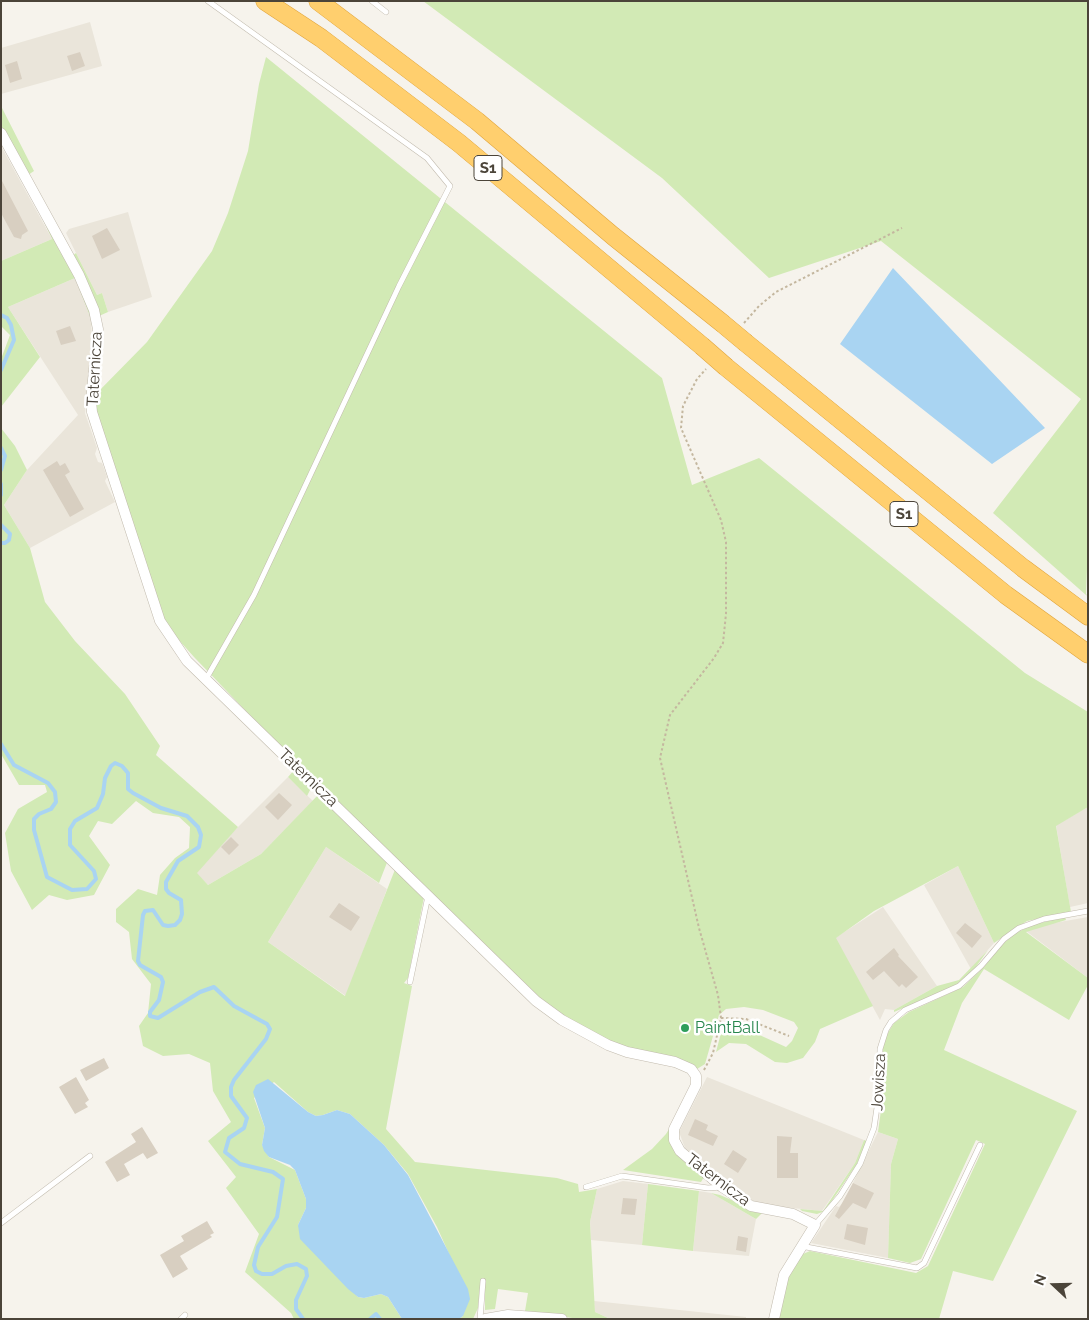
<!DOCTYPE html>
<style>
body{margin:0}
#map{position:relative;width:1089px;height:1320px;overflow:hidden;background:#f6f3ec;font-family:Raleway,sans-serif}
canvas{display:block}
.frame{position:absolute;inset:0;border:2px solid #4b4439;pointer-events:none}
.north{position:absolute;left:1029px;top:1260px;width:50px;height:50px;-webkit-text-stroke:4px #fff;paint-order:stroke;rotate:291deg;font-size:14px;font-weight:700;line-height:20px;text-align:center;color:#4b4439}
.north::after{content:'';display:block;margin:auto;width:18px;height:22px;background:#4b4439;clip-path:polygon(50% 0,100% 100%,50% 72%,0 100%)}
</style>
<div id="map">
<canvas width="1089" height="1320"></canvas>
<div class="frame"></div>
<div class="north">N</div>
</div>
<script>
const ctx = document.querySelector('canvas').getContext('2d');
ctx.lineJoin = 'round';
function fill(path, color) { ctx.fillStyle = color; ctx.fill(path, 'evenodd'); }
const shape = rows => new Path2D(rows.map(r => 'M' + r).join(''));
function trace(path, color, width, dash) { ctx.strokeStyle = color; ctx.lineWidth = width; ctx.lineCap = dash ? 'butt' : 'round'; ctx.setLineDash(dash || []); ctx.stroke(path); }
function write(font, color, halo, rows, align = 'center') {
  ctx.font = font + ' Raleway,sans-serif'; ctx.lineWidth = 5; ctx.setLineDash([]); ctx.textBaseline = 'middle'; ctx.strokeStyle = halo; ctx.fillStyle = color; for (const [text, x, y, turn = 0] of rows) {
    ctx.save(); ctx.translate(x, y); ctx.rotate((+turn || 0) * Math.PI / 180); ctx.textAlign = isNaN(turn) ? turn : align; if (halo) ctx.strokeText(text, 0, 0); ctx.fillText(text, 0, 0); ctx.restore();
  }
}
fill(shape([
 [90,22,102,66,1,94,1,48],
 [1,146,52,239,1,261],
 [128,212,152,297,108,312,102,293,97,295,66,233,69,229],
 [75,278,91,319,92,341,85,413,97,448,95,454,98,462,102,463,107,477,105,481,115,502,30,548,4,505,27,470,78,415,8,307],
 [288,777,313,801,261,854,208,885,196,873,231,834],
 [1088,807,1088,903,1070,907,1056,825],
 [326,847,387,889,346,996,268,942],
 [958,866,994,943,971,969,924,885],
 [883,907,937,986,894,1010,885,1009,880,1020,835,938],
 [1088,917,1088,978,1026,931,1048,924],
 [707,1077,864,1140,855,1163,822,1211,762,1205,749,1199,685,1148,679,1132],
 [878,1132,898,1139,891,1164,888,1258,811,1243,836,1206,839,1207,844,1201],
 [623,1181,648,1184,642,1245,591,1240,590,1222,597,1189],
 [699,1191,711,1193,756,1219,749,1256,693,1251],
 [594,1301,746,1317,746,1319,610,1319,595,1312]
]), '#eae5da');
fill(shape([
 [423,1,1088,1,1088,543,1086,594,1088,596,1086,595,993,513,1081,399,881,241,769,278,662,178],
 [266,57,662,378,692,485,759,458,1025,673,1088,712,1088,807,1056,826,1071,912,1027,921,994,943,958,866,874,911,836,938,873,1006,820,1029,815,1042,803,1058,787,1063,775,1062,746,1044,729,1043,716,1052,721,1033,727,1028,744,1028,786,1047,792,1041,798,1028,794,1022,763,1010,744,1007,726,1009,719,1015,705,1064,697,1069,609,1042,550,1009,295,762,194,657,161,620,94,412,94,396,147,342,212,251,228,213,248,151,259,84],
 [1,106,34,171,28,175,1,127],
 [46,218,77,276,92,310,95,324,92,326,91,319,75,278,8,307,40,357,1,407,1,359,10,335,1,326,1,261,52,239,43,220],
 [76,253,97,295,102,293,108,312,99,316,72,256],
 [1,428,15,446,27,470,4,505,30,548,45,602,75,641,125,694,160,746,156,755,238,827,197,873,208,885,261,854,318,795,388,860,379,883,326,847,268,942,345,996,396,867,424,897,408,978,404,983,412,986,386,1129,415,1162,557,1178,578,1184,579,1192,597,1189,590,1222,595,1312,610,1319,579,1319,525,1311,528,1293,498,1289,495,1309,485,1310,485,1279,481,1279,478,1308,473,1319,459,1319,463,1316,450,1256,437,1227,408,1174,384,1145,350,1114,337,1110,323,1115,316,1116,308,1112,274,1082,254,1098,265,1128,262,1145,269,1157,295,1170,306,1199,306,1208,298,1225,358,1297,364,1298,381,1294,388,1297,402,1319,294,1319,291,1313,245,1272,259,1234,226,1188,236,1177,208,1141,231,1122,213,1091,210,1063,189,1054,163,1056,143,1046,139,1026,148,1013,151,984,132,959,129,932,116,922,116,909,138,889,157,895,160,875,175,858,189,848,190,827,179,817,153,813,136,801,112,824,98,821,89,836,110,865,94,895,67,900,49,895,32,910,11,871,5,833,18,809,47,792,45,785,19,785,1,754],
 [295,769,312,786,307,796,288,777],
 [1065,917,1066,920,1026,932,1088,978,1088,985,1069,1020,984,969,962,1003,944,1050,1077,1111,993,1281,953,1271,939,1319,777,1319,785,1282,803,1254,810,1251,916,1273,928,1266,985,1144,976,1140,921,1259,910,1263,888,1258,891,1164,898,1139,878,1132,882,1103,882,1051,886,1036,894,1023,909,1012,963,987,984,967,999,947,1016,933,1032,925],
 [988,950,973,971,953,987,894,1012,894,1010,937,986,959,980],
 [674,1121,670,1132,704,1177,701,1182,623,1170,652,1149,666,1134],
 [864,1140,867,1141,857,1164,825,1211,817,1214,802,1211,800,1209,823,1211,855,1163],
 [648,1184,699,1191,693,1251,642,1245],
 [711,1193,720,1195,762,1213,756,1219]
]), '#d2eab5');
fill(shape([
 [893,268,1045,428,992,464,840,344],
 [268,1079,308,1112,316,1116,323,1115,337,1110,350,1114,384,1145,408,1175,468,1289,470,1299,463,1316,459,1319,402,1319,388,1297,381,1294,364,1298,358,1297,348,1289,300,1239,298,1225,306,1208,306,1199,295,1170,290,1165,269,1157,264,1151,262,1145,265,1128,253,1092,256,1085]
]), '#a9d4f2');
trace(shape([
 [1,315,7,318,11,325,14,340,1,370],
 [1,448,5,456,1,470],
 [1,484,1,495],
 [1,525,10,534,9,540,5,543,1,543],
 [1,744,14,765,48,783,55,792,56,802,51,809,39,814,34,819,34,830,47,877,72,890,87,889,96,879,94,871,70,845,70,829,75,821,97,808,103,794,105,778,111,766,115,763,122,766,128,773,128,789,133,793,161,808,187,816,198,827,201,835,199,847,178,861,166,882,166,889,169,893,181,900,182,914,180,920,175,925,168,926,163,925,153,910,145,911,143,915,138,961,140,965,161,977,163,982,159,1000,150,1012,150,1016,158,1018,200,992,214,987,234,1006,267,1024,270,1029,266,1039,234,1080,231,1087,231,1096,247,1118,244,1128,229,1138,225,1152,240,1164,273,1172,283,1179,277,1217,258,1247,254,1265,256,1271,262,1274,272,1274,286,1266,297,1264,306,1269,307,1276,296,1300,296,1309,303,1319],
 [370,1319,376,1314,380,1319]
]), '#a9d4f2', 4);
fill(shape([
 [80,52,85,66,72,71,67,56],
 [17,61,22,79,10,83,5,65],
 [1,179,28,231,22,235,21,239,14,237,1,213],
 [107,228,120,250,102,259,92,236],
 [70,326,76,341,61,345,56,331],
 [57,461,60,466,65,463,70,472,65,475,84,509,70,517,43,470],
 [279,793,292,805,278,820,265,807],
 [231,837,239,845,229,855,221,847],
 [339,903,360,917,351,931,329,917],
 [965,923,982,936,972,948,956,933],
 [894,948,899,955,898,956,918,977,906,988,902,984,899,987,884,971,873,980,866,972],
 [104,1058,109,1068,86,1081,80,1070],
 [76,1077,89,1100,85,1103,88,1107,75,1114,59,1087],
 [695,1119,708,1125,706,1130,718,1136,713,1146,688,1135],
 [142,1127,158,1153,147,1159,143,1153,124,1164,130,1175,117,1182,105,1162,136,1142,131,1134],
 [777,1136,792,1137,790,1153,798,1153,798,1178,777,1178],
 [733,1150,747,1159,738,1173,724,1164],
 [853,1183,874,1193,866,1209,853,1203,839,1219,835,1216],
 [623,1198,637,1199,635,1215,621,1214],
 [207,1221,214,1233,210,1235,212,1237,180,1256,188,1269,173,1278,160,1255,184,1241,181,1236],
 [847,1224,868,1228,865,1245,844,1239],
 [738,1236,748,1238,746,1252,736,1250]
]), '#d8cfc1');
const service = shape([
 [372,1,386,12],
 [206,679,254,595,399,286,450,186,427,158,208,1],
 [410,982,428,896],
 [586,1187,622,1176,708,1188,722,1187],
 [1,1223,90,1156],
 [815,1225,840,1196,860,1164,874,1128,879,1094,880,1049,886,1030,891,1022,905,1010,959,986,981,966,1004,939,1019,928,1044,919,1088,911],
 [801,1246,917,1268,924,1263,980,1145],
 [181,1319,185,1315],
 [480,1319,483,1281]
]);
const minor = shape([
 [1,133,79,275,94,310,98,329,91,401,92,412,160,621,187,661,536,1001,562,1020,608,1045,627,1052,675,1062,691,1069,696,1076,696,1085,674,1129,674,1140,680,1151,722,1187,751,1206,793,1214,815,1225,784,1275,774,1319],
 [485,1319,508,1315,562,1319]
]);
const motorway = shape([
 [265,1,321,38,459,143,702,346],
 [318,1,477,121,613,236,722,323],
 [746,343,1023,568,1088,616],
 [726,367,1006,595,1088,654]
]);
trace(service, '#c2bbae', 6);
trace(minor, '#c2bbae', 11);
trace(motorway, '#e0a43c', 19);
trace(shape([
 [744,323,759,306,776,292,902,228],
 [721,1018,746,1019,789,1036],
 [704,1070,713,1053,721,1018,718,995,699,928,660,758,670,715,714,658,723,643,726,614,726,542,721,520,681,428,683,406,697,379,706,369]
]), '#c4b79f', 2, [2.5, 2.5]);
trace(service, '#fff', 5);
trace(minor, '#fff', 10);
trace(motorway, '#ffcf6e', 18);
const motorwayBridge = shape([
 [722,323,746,343],
 [702,346,726,367]
]);
trace(motorwayBridge, '#e0a43c', 19, []);
trace(motorwayBridge, '#ffcf6e', 18);
for (const [x, y, r, color] of [
 [685,1028,5,"#2e9e5b"]
]) { const dot = new Path2D(); dot.arc(x, y, r, 0, 2 * Math.PI); ctx.fillStyle = color; ctx.fill(dot); trace(dot, '#fff', 2); }
for (const [x, y, w] of [
 [488,168,28],
 [904,514,28]
]) { const box = new Path2D(); box.roundRect(x - w / 2, y - 12.5, w, 25, 4); ctx.fillStyle = '#fff'; ctx.fill(box); trace(box, '#4b4439', 1); }
write('bold 15px', '#4b4439', null, [
 ["S1",488,168],
 ["S1",904,514]
]);
write('16px', '#4b4439', '#fff', [
 ["Taternicza",95,369,-87],
 ["Taternicza",308,778,44],
 ["Jowisza",879,1082,-87],
 ["Taternicza",718,1180,37]
]);
write('16px', '#27864d', '#fff', [
 ["PaintBall",695,1028]
], 'left');
</script>
